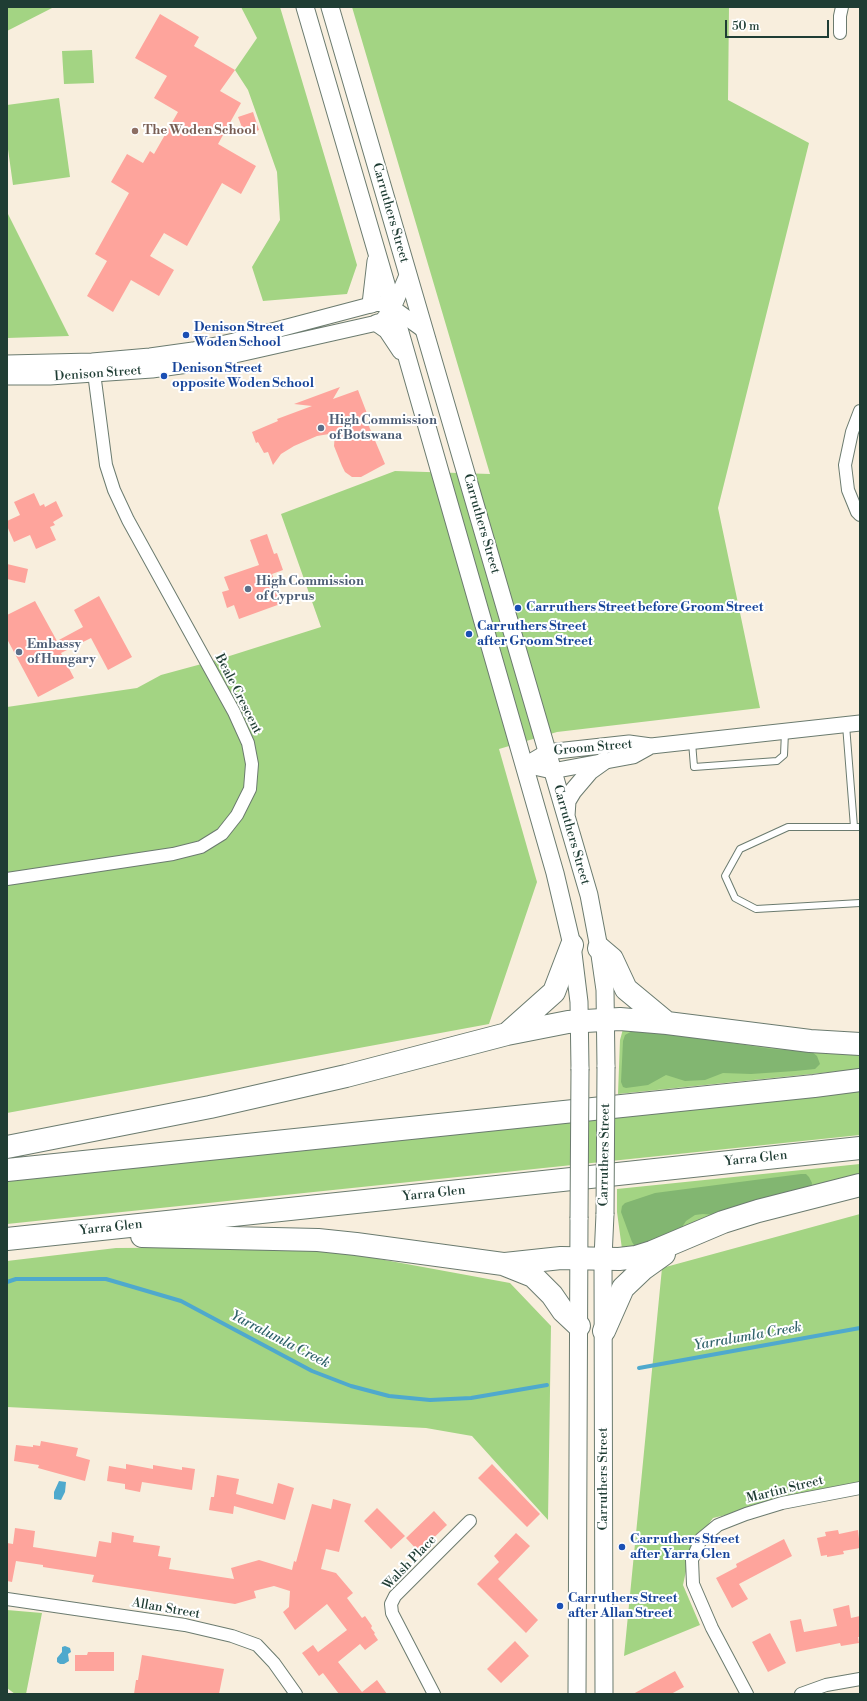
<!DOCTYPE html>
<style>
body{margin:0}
#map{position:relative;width:867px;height:1701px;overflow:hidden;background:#f8eedd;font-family:"Libre Bodoni",serif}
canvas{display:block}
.frame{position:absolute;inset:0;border:8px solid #1f3d34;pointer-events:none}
.scale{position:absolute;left:725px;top:20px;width:104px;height:18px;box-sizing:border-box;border:2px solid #1f3d34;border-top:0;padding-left:5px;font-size:12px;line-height:14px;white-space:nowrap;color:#1f3d34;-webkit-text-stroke:3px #fff;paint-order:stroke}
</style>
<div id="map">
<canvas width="867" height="1701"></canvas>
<div class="frame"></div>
<div class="scale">50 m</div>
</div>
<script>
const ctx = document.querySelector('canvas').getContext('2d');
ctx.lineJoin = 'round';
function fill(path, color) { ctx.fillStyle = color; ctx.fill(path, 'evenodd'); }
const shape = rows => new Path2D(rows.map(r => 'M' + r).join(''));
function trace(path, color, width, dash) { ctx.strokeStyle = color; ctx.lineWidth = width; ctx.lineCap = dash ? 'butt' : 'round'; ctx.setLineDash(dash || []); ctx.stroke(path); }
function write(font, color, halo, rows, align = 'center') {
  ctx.font = font + ' "Libre Bodoni",serif'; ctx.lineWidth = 4; ctx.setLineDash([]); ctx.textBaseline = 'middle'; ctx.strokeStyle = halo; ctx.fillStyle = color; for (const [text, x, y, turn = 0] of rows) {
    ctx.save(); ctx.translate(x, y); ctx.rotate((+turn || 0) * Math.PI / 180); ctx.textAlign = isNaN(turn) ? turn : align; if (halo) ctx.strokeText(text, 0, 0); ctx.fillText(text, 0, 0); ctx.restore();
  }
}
fill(shape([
 [7,7,54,7,7,31],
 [241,7,280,7,357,265,347,294,263,301,252,267,280,220,277,172,248,90,235,70,257,38],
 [352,7,729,7,728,100,809,143,718,508,760,708,557,732,499,749,537,882,489,1024,7,1113,7,707,137,688,161,675,220,659,321,627,281,514,395,471,490,474],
 [92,50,94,83,64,84,62,51],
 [59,98,70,177,13,185,7,142,7,105],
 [7,212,69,336,7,338],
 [623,1029,860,1051,860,1069,618,1094,620,1040],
 [860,1090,860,1135,7,1224,7,1180],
 [860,1164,860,1181,650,1245,622,1249,617,1212,617,1189],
 [860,1214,860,1483,713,1518,691,1548,683,1585,700,1625,624,1656,662,1268],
 [314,1247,510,1283,551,1326,548,1520,472,1436,426,1428,7,1407,7,1261,116,1248],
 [7,1610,42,1613,26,1694,15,1694,7,1688]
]), '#a3d483');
fill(shape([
 [634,1030,643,1030,772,1049,812,1052,817,1056,820,1064,815,1069,795,1071,751,1074,723,1073,705,1080,685,1081,666,1075,648,1085,626,1088,623,1087,621,1082,623,1041,625,1035],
 [801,1174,806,1174,809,1177,812,1183,811,1189,716,1215,703,1214,695,1215,686,1221,680,1230,640,1245,634,1245,632,1242,621,1212,622,1206,625,1203,655,1193]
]), '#82b671');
fill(shape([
 [59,1481,66,1482,65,1492,61,1500,54,1499,54,1492],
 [65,1646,70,1648,71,1652,68,1654,69,1661,64,1664,60,1664,57,1662,57,1658,62,1652,62,1647]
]), '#4fa9cd');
trace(shape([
 [7,1282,16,1279,106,1279,181,1301,312,1371,351,1386,389,1396,430,1400,471,1398,547,1385],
 [639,1368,860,1328]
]), '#4fa9cd', 4);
fill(shape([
 [160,14,199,37,194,46,235,70,220,91,241,103,218,144,256,166,241,194,222,183,187,246,164,233,150,256,174,270,159,296,131,280,113,312,87,296,107,261,95,254,129,193,111,182,127,154,143,163,150,151,154,154,178,112,154,98,167,76,135,58],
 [253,112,259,130,245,135,238,117],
 [340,387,333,399,358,390,368,416,365,417,385,464,361,477,352,477,345,472,342,466,334,446,335,433,317,436,294,446,281,454,273,465,268,452,264,453,258,442,256,443,252,432,278,421,277,419,312,406,294,404],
 [34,493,40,506,44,504,45,507,56,501,63,516,53,522,55,525,50,527,56,540,36,549,30,535,14,542,7,526,7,521,20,515,14,502],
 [267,534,274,554,277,553,283,570,272,574,283,603,239,619,234,605,227,608,222,592,229,590,224,577,259,565,250,540],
 [7,564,28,569,25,583,7,579],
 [99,596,132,657,108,670,91,638,61,653,74,678,38,697,7,639,7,615,35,601,57,641,83,627,74,610],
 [41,1441,78,1448,76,1456,90,1460,85,1481,38,1468,39,1465,14,1461,16,1445,33,1447,33,1445,40,1446],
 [126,1464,153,1469,153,1465,182,1470,182,1467,195,1469,192,1490,142,1482,140,1492,125,1489,125,1484,107,1481,109,1466,126,1469],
 [492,1464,540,1514,527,1527,478,1478],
 [217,1475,239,1479,236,1494,273,1504,278,1483,294,1488,285,1520,234,1506,233,1514,209,1510,211,1497,214,1497],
 [333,1499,351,1504,339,1552,326,1549,321,1569,336,1573,353,1593,347,1598,362,1618,365,1616,372,1626,371,1628,375,1633,374,1634,378,1640,365,1650,360,1644,338,1662,362,1692,377,1680,387,1694,339,1694,323,1673,319,1676,302,1653,313,1645,318,1652,347,1630,327,1604,295,1630,283,1612,289,1607,290,1591,274,1586,254,1591,256,1598,235,1604,92,1582,94,1575,43,1567,43,1565,16,1561,12,1582,7,1581,7,1543,13,1544,15,1528,35,1531,33,1547,96,1557,99,1541,111,1543,112,1532,134,1536,133,1542,160,1546,158,1556,171,1558,169,1569,234,1579,231,1568,259,1560,292,1570,294,1561,296,1562,312,1504,331,1509],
 [377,1508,405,1536,391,1549,364,1521],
 [434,1511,447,1525,419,1552,406,1538],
 [838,1530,839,1534,858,1530,860,1548,843,1551,844,1554,827,1557,827,1555,821,1556,817,1538,826,1536,825,1532],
 [516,1533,530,1546,498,1579,538,1620,526,1633,477,1584,499,1562,494,1556],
 [784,1539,792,1556,739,1584,748,1599,732,1608,716,1578,737,1567,736,1564],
 [849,1605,851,1618,860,1616,860,1637,858,1637,859,1643,841,1646,840,1643,796,1652,790,1621,801,1619,804,1632,837,1626,833,1609],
 [770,1633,786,1663,768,1672,752,1642],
 [515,1641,529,1656,501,1683,487,1669],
 [88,1652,114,1652,114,1671,75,1671,75,1655,87,1655],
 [142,1655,224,1669,219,1694,134,1694,136,1680,138,1680],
 [675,1671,684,1687,671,1694,633,1694]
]), '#fea49c');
const service = shape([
 [846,725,854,827],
 [692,742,694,767,777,761,784,755,785,732],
 [860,827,788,827,740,849,725,876,735,898,756,909,860,903]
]);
const minor = shape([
 [840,33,840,16,842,7],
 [860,411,852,432,845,465,848,490,857,512,860,515],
 [7,879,173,854,201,847,222,834,237,815,250,789,252,764,248,743,234,712,128,520,114,490,106,465,93,365],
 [7,1599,185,1625,232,1636,257,1645,274,1663,296,1694],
 [434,1694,392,1613,391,1604,395,1596,470,1521],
 [747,1694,712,1628,693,1584,692,1560,701,1539,718,1525,746,1514,782,1503,860,1488],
 [801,1694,826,1685,860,1679]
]);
const tertiary = shape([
 [7,363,92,361,150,356,193,350,234,341,378,303,393,308,425,331],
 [7,377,50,377,152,370,195,364,377,323,381,322,393,308,408,273],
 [525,765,547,752,629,743,651,746,860,723],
 [525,765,552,771,633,756,651,746]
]);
const secondary = shape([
 [305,7,393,308,555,873,572,945,579,1002,580,1069],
 [330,7,589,895,599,948,605,990,606,1067],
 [371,304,376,261],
 [377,323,387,330,401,351],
 [566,816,567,801,573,791,590,771,604,761],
 [577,1694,579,1218],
 [604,1694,603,1258,605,1214]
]);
const motorway = shape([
 [599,948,612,959,626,989,667,1023],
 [508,1033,554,992,572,945],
 [7,1147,210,1107,346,1076,507,1034,568,1022,620,1019,667,1023,810,1041,860,1044],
 [7,1170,814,1086,860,1080],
 [142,1236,318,1240,356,1244,503,1264,533,1276,552,1295,563,1311,579,1326],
 [7,1239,469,1190,860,1148],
 [505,1264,561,1258,619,1259,636,1257,652,1252,723,1222,758,1211,860,1185],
 [604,1331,623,1288,643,1269,664,1254]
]);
trace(service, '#6b7b6f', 8);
trace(minor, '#6b7b6f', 14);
trace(tertiary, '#6b7b6f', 17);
trace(secondary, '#6b7b6f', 19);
trace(motorway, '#6b7b6f', 24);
trace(service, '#fff', 6);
trace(minor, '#fff', 12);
trace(tertiary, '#fff', 15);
trace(secondary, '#fff', 17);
trace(motorway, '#fff', 22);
const secondaryBridge = shape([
 [605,1214,606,1067],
 [579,1218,580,1069]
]);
trace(secondaryBridge, '#6b7b6f', 19, []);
trace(secondaryBridge, '#fff', 17);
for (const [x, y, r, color] of [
 [135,131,4,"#8d6e63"],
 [186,335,4,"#1a4fb4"],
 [164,376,4,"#1a4fb4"],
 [321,428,4,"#5c6f8a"],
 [248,589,4,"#5c6f8a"],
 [518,608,4,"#1a4fb4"],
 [469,634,4,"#1a4fb4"],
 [19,652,4,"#5c6f8a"],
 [622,1547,4,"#1a4fb4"],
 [560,1606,4,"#1a4fb4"]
]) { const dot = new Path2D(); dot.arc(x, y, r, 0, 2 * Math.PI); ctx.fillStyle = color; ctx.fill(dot); trace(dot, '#fff', 1.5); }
write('bold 13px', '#785e54', '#fff', [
 ["The Woden School",143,131]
], 'left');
write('13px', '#1f3d34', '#fff', [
 ["Carruthers Street",390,213,74],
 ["Denison Street",98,374,-4],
 ["Carruthers Street",481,524,74],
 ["Beale Crescent",238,694,63],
 ["Groom Street",593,748,-5],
 ["Carruthers Street",571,835,74],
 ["Carruthers Street",605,1155,-89],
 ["Yarra Glen",756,1159,-6],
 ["Yarra Glen",434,1194,-6],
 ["Yarra Glen",111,1228,-6],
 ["Carruthers Street",604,1479,-90],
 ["Martin Street",785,1490,-14],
 ["Walsh Place",410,1563,-46],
 ["Allan Street",166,1609,10]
]);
write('bold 13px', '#164399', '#fff', [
 ["Denison Street",194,328],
 ["Woden School",194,343],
 ["Denison Street",172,369],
 ["opposite Woden School",172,384],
 ["Carruthers Street before Groom Street",526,608],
 ["Carruthers Street",477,627],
 ["after Groom Street",477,642],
 ["Carruthers Street",630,1540],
 ["after Yarra Glen",630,1555],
 ["Carruthers Street",568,1599],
 ["after Allan Street",568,1614]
], 'left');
write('bold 13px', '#4e5e75', '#fff', [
 ["High Commission",329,421],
 ["of Botswana",329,436],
 ["High Commission",256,582],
 ["of Cyprus",256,597],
 ["Embassy",27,645],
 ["of Hungary",27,660]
], 'left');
write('italic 14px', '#30636a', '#fff', [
 ["Yarralumla Creek",748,1337,-10],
 ["Yarralumla Creek",280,1340,27]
]);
</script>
